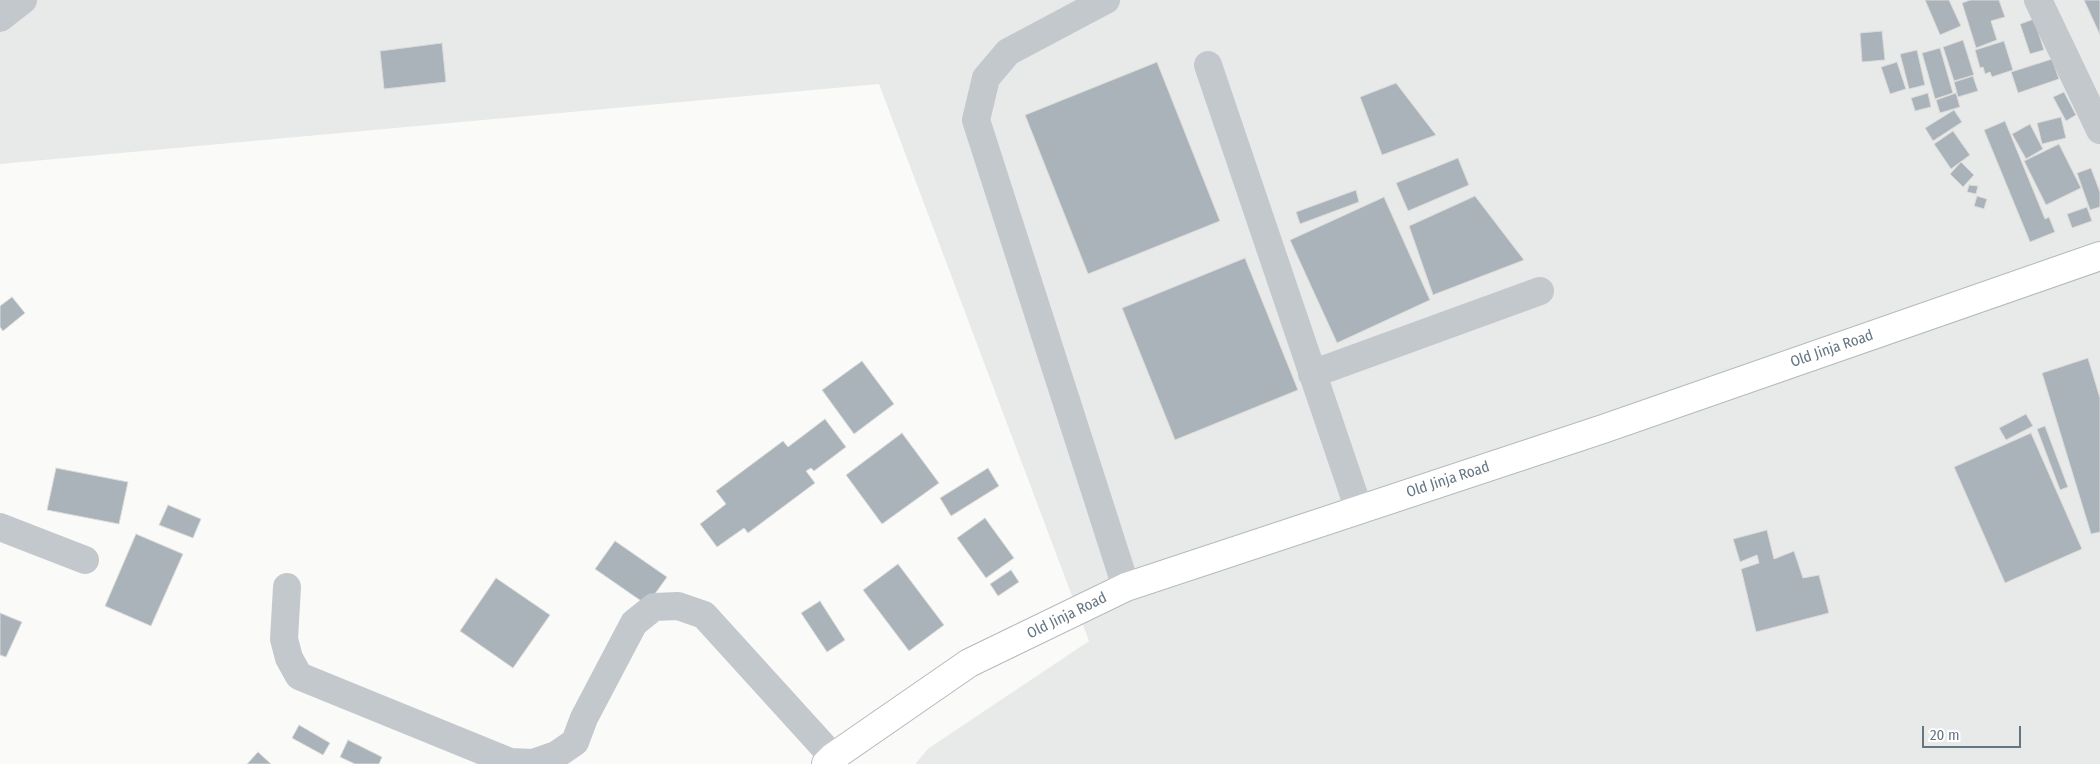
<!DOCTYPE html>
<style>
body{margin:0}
#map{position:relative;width:2100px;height:764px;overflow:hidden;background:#fafaf8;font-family:"Fira Sans Condensed",sans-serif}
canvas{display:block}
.scale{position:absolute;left:1922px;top:726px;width:99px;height:22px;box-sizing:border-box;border:2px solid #657683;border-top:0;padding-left:6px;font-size:15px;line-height:18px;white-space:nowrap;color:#657683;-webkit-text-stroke:4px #fff;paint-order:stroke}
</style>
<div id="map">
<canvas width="2100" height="764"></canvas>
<div class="scale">20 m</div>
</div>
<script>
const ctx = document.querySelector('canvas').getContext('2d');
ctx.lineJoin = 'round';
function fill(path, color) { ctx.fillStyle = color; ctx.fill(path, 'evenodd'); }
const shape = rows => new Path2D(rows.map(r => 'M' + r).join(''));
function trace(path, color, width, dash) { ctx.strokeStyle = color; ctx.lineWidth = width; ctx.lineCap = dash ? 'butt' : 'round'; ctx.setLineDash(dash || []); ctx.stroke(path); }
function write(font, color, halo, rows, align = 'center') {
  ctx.font = font + ' "Fira Sans Condensed",sans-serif'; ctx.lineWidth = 5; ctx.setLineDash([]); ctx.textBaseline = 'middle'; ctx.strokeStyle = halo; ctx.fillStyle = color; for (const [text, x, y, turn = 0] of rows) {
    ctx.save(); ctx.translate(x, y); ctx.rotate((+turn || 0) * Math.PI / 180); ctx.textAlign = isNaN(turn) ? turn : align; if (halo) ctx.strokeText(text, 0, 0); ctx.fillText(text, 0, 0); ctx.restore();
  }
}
fill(shape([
 [0,0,2100,0,2100,764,915,764,929,748,1089,641,879,84,0,164]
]), '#e8e9e9');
const building = shape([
 [1925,0,1949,0,1961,26,1940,35,1925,0],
 [1970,0,1999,0,2005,17,1991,21,1997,40,1976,48,1962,3,1970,0],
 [2084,0,2100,0,2100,35,2084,0],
 [2034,19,2044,50,2030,54,2020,24,2034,19],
 [1882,31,1885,60,1862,62,1860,33,1882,31],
 [1963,40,1974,75,1954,81,1943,47,1963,40],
 [2004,41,2013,70,1992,77,1990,72,1985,74,1983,67,1980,68,1975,50,2004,41],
 [442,43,446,82,384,89,380,51,442,43],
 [1940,48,1953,93,1935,99,1922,53,1940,48],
 [1917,50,1925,85,1909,89,1900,54,1917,50],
 [2052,59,2059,79,2018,93,2011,72,2052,59],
 [1157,62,1220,221,1088,274,1025,115,1157,62],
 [1897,62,1906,89,1890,94,1881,67,1897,62],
 [1973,76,1978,91,1958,97,1954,82,1973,76],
 [1396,83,1436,135,1382,155,1360,97,1396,83],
 [2064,92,2076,115,2066,121,2053,97,2064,92],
 [1928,93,1931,107,1915,111,1911,98,1928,93],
 [1956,93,1960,107,1940,113,1936,100,1956,93],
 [1954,110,1962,122,1933,141,1925,128,1954,110],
 [2061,117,2066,138,2042,144,2037,123,2061,117],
 [2005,121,2045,219,2049,217,2055,232,2030,242,1984,130,2005,121],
 [2030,124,2043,149,2026,159,2012,134,2030,124],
 [1953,131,1970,155,1951,169,1934,144,1953,131],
 [2059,144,2081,188,2046,205,2024,161,2059,144],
 [1458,158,1469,185,1408,211,1396,183,1458,158],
 [1961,162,1974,175,1963,187,1950,174,1961,162],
 [2091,168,2100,192,2100,207,2090,210,2077,173,2091,168],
 [1969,185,1978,186,1976,194,1967,192,1969,185],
 [1356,190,1359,202,1300,224,1296,212,1356,190],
 [1475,196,1524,260,1433,295,1409,226,1475,196],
 [1977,196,1987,199,1984,209,1974,206,1977,196],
 [1384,197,1430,300,1337,343,1290,240,1384,197],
 [2087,207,2092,221,2072,228,2067,214,2087,207],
 [1245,258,1298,390,1175,440,1122,308,1245,258],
 [12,297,25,313,3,331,0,327,0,306,12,297],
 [2088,358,2100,398,2100,532,2091,534,2042,373,2088,358],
 [862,361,894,404,854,434,822,390,862,361],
 [2026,414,2033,426,2006,440,1999,428,2026,414],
 [825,419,846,447,814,471,811,468,806,471,815,483,748,533,744,528,717,547,700,524,726,504,716,491,783,441,788,447,825,419],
 [2045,426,2068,487,2060,490,2037,429,2045,426],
 [902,433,939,483,882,524,846,475,902,433],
 [2031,433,2082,549,2005,583,1954,467,2031,433],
 [56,468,128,482,119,524,47,510,56,468],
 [988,468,999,486,951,516,940,498,988,468],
 [168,505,201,519,193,538,159,525,168,505],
 [985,518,1014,558,986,578,957,538,985,518],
 [1767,530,1774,559,1794,551,1803,578,1819,575,1829,613,1756,632,1741,569,1759,563,1757,555,1740,562,1733,539,1767,530],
 [136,534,183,554,151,626,105,606,136,534],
 [615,541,667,577,647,605,595,569,615,541],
 [898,564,944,625,909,651,863,590,898,564],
 [1011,570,1019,582,998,596,990,584,1011,570],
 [496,578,550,615,513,668,460,631,496,578],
 [820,601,845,640,827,652,801,613,820,601],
 [0,613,22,622,6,657,0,655,0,613],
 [299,725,330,743,323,755,292,738,299,725],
 [348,740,382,757,379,764,355,764,340,757,348,740],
 [258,752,271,764,247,764,258,752]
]);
fill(building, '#aab3b9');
trace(building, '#dcdcda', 1);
const major = shape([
 [826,764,833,757,969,663,1126,587,1603,429,2100,256]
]);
trace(major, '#b5babe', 30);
trace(shape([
 [1106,0,1008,52,986,78,976,120,1126,587],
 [2038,0,2100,130],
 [0,18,23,0],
 [1208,65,1359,510],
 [1312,374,1540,291],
 [0,527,85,560],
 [287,587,284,639,289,658,299,676,510,762,533,763,556,755,575,742,584,718,634,623,654,607,678,606,704,615,833,757]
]), '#c3c8cc', 28);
trace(major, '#fff', 28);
write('15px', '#657683', '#fff', [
 ["Old Jinja Road",1832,349,-19],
 ["Old Jinja Road",1448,480,-18],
 ["Old Jinja Road",1067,616,-26]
]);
</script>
